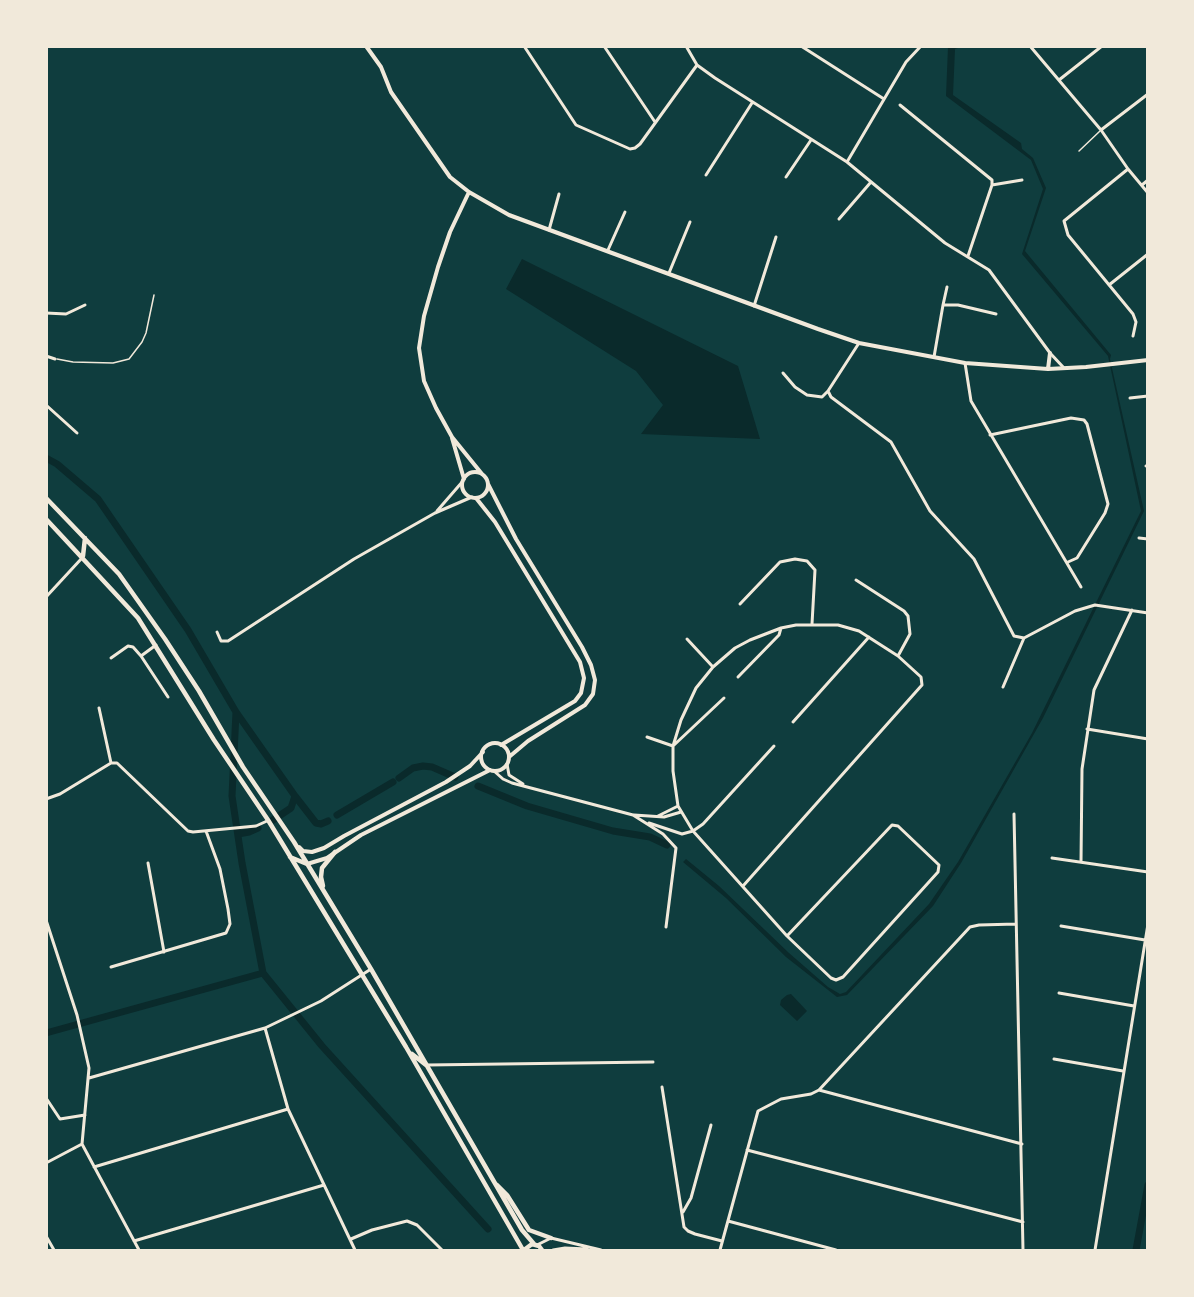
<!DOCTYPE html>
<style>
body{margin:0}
#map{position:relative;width:1194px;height:1297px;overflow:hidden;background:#0f3d3e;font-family:Lato,sans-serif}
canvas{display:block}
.frame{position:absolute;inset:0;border:48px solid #f1e9da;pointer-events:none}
</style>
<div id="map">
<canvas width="1194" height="1297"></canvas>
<div class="frame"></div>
</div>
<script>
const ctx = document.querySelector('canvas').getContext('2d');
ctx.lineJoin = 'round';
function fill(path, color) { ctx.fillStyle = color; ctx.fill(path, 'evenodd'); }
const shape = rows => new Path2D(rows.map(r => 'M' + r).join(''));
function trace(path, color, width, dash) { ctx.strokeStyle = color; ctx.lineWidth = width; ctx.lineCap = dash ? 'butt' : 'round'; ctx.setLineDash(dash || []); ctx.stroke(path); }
fill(shape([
 [948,47,961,47,955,49,953,95,1021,143,1022,149,1033,158,1046,188,1025,251,1111,355,1110,359,1144,511,1043,718,961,863,933,906,847,995,837,997,786,957,726,898,683,862,686,859,719,886,789,953,828,987,840,994,846,992,929,904,958,862,1032,733,1141,511,1108,356,1022,254,1043,189,1031,160,946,96],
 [522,259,738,366,760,439,641,434,663,405,636,371,506,289],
 [791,994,807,1011,797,1021,780,1005,781,1000,787,995]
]), '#0a2a2b');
trace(shape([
 [46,458,57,464,98,499,188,630,236,712,232,796,242,863,263,973,322,1046,488,1229],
 [236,712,295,796,291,808,273,820],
 [399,778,413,768,423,766,432,767,455,777],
 [478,786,527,806,613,831,650,837,667,845],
 [295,796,316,823,321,824,328,821],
 [337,815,393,782],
 [238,834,249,832,258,828],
 [46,1033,263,973],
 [1136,1250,1148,1185]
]), '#0a2a2b', 7);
trace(shape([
 [1079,151,1100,131],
 [57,359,73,362,113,363,129,359,142,342,146,333,154,295]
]), '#f1e9da', 1.5);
trace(shape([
 [524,46,576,125,630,149,635,148,640,144,697,65],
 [604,46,655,122],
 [686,46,697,65,715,78,847,162,945,243,989,270,1050,353,1064,368],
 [801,46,884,99],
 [1030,46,1101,130,1128,169,1148,193],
 [1059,80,1102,46],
 [900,105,992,180,992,185,968,256],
 [1101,130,1148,94],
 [847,162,906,62,921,46],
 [1128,169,1064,221,1068,235,1133,314,1136,322,1133,336],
 [706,175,752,103],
 [786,177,811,140],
 [992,185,1022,180],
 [1142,185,1148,180],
 [839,219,871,182],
 [549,230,559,194],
 [608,250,625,212],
 [669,273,690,222],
 [1109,285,1148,254],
 [943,305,947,287],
 [754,306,776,237],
 [46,313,66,314,85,305],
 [859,343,828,391,831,397,891,442,930,511,974,559,1014,636,1024,638],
 [46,356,55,359],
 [934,357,943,305,958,305,996,314],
 [965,363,971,401,1081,587],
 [783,373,795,387,807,395,822,397,828,391],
 [1130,398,1148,396],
 [46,405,77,433],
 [990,435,1071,418,1084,420,1087,424,1108,504,1105,513,1077,558,1068,562],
 [1146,466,1148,467],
 [437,511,463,481],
 [1139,538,1148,539],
 [856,580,904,611,908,616,910,634,898,656],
 [46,597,82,558],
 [740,604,780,562,795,559,807,561,815,570,812,624],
 [217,632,221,641,228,641,354,559,435,513,472,497],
 [687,639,713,667],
 [141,656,156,645],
 [111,658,128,646,133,647,141,656,168,697],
 [738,677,779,635,781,628],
 [1003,687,1024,638,1075,611,1095,605,1148,613],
 [99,708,111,763],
 [793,722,869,637],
 [1087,729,1148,739],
 [647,737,673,746,724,698],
 [507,764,509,775,523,784],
 [494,771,503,779,512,783,633,815,663,834,676,848,666,927],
 [46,799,60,794,111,763,117,763,188,831,193,832,256,826,267,821],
 [1014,814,1023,1250],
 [634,815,664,817,681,812],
 [658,816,678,806],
 [649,823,682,834,693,831,703,824,774,746],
 [1052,858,1148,872],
 [1081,862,1082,769,1094,690,1132,610],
 [148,863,164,952],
 [743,886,922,685,921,677,898,656,859,631,838,625,796,625,781,628,750,640,735,648,713,667,696,688,681,720,673,746,673,771,678,806,693,831,787,936,831,978,836,980,843,977,938,872,939,865,898,826,892,825,787,936],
 [46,920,77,1015,89,1068,82,1144,139,1250],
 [1061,926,1145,940],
 [111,967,226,933,230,924,228,909,220,869,206,831],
 [1059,993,1134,1006],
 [265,1028,288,1109,355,1250],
 [1054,1059,1123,1071],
 [427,1065,653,1062],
 [89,1078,265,1028,321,1001,371,969],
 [662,1087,684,1227,688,1231,695,1234,722,1241],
 [819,1090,1022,1144],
 [46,1098,60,1119,85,1115],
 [747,1150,1023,1222],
 [46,1163,82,1144],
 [94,1167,288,1109],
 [683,1212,691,1198,711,1125],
 [728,1221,836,1250],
 [46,1236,54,1250],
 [351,1239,372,1230,407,1221,417,1225,442,1250],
 [134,1241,324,1185],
 [537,1245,551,1238,601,1250],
 [553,1250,565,1248,587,1249],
 [720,1250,758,1111,781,1099,811,1094,819,1090,970,927,979,925,1016,924],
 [1095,1250,1148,924]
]), '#f1e9da', 3);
trace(shape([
 [366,46,381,67,391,92,450,177,469,192,509,215,818,329,859,343,965,363,1048,369,1086,367,1148,360],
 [469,192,450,232,438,267,424,316,419,348,424,381,436,408,452,437,482,474],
 [1048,369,1050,353],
 [452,438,464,479],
 '462 485a13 13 0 1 1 26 0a13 13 0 1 1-26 0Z',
 [488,484,516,539,582,647,591,665,595,680,593,694,585,705,528,741,509,757],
 [476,498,495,522,560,629,580,662,584,678,581,693,575,701,501,745],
 '481 757a14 14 0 1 1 28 0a14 14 0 1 1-28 0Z',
 [299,847,303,851,312,852,324,848,344,836,446,782,470,766,483,752],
 [307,864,327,858,361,835,490,770]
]), '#f1e9da', 4);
trace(shape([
 [46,498,119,574,165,639,199,691,243,767,294,842,371,969,522,1230,534,1244],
 [46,519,138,618,214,740,268,820,406,1047,523,1250],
 [83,556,85,538],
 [290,857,307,864],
 [323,886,321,877,322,868,335,852],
 [412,1054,426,1065],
 [497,1185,507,1195,529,1230,551,1238],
 [524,1250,532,1244,539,1246,542,1250]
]), '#f1e9da', 4.5);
</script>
